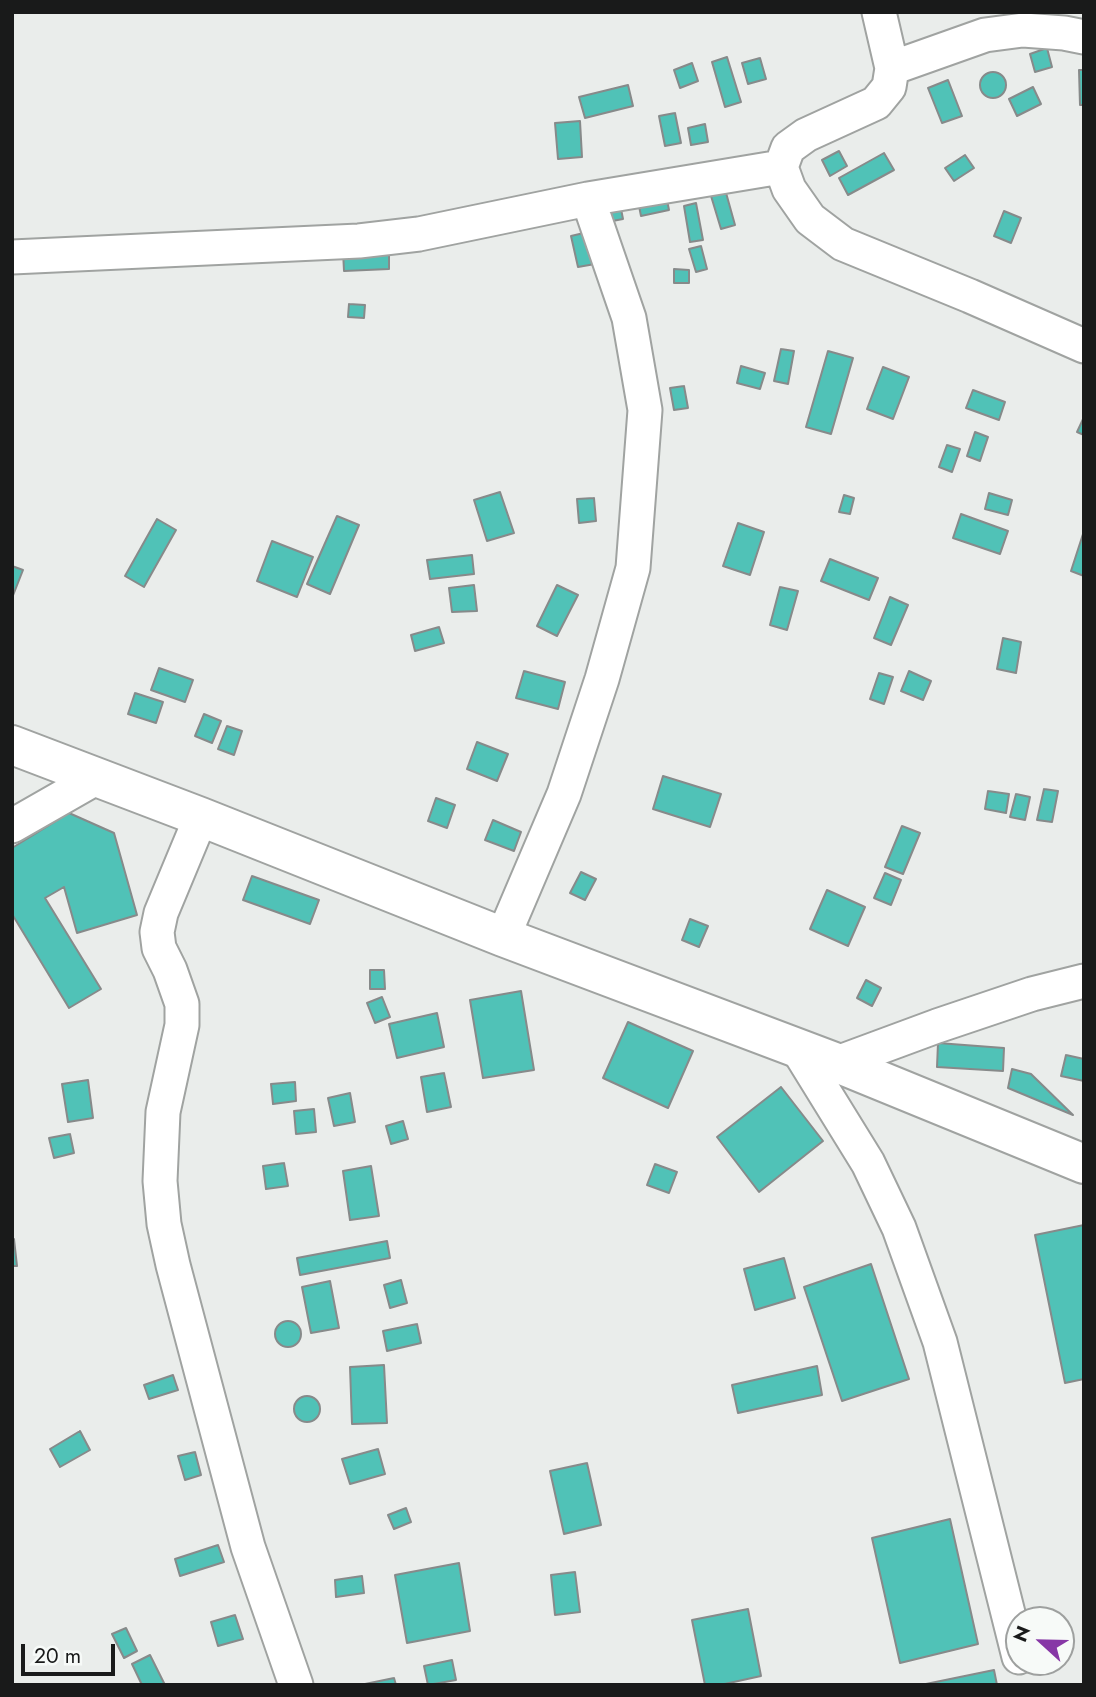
<!DOCTYPE html>
<style>
body{margin:0}
#map{position:relative;width:1096px;height:1697px;overflow:hidden;background:#eaedeb;font-family:Jost,sans-serif}
canvas{display:block}
.frame{position:absolute;inset:0;border:14px solid #191a1a;pointer-events:none}
.north{position:absolute;left:1005px;top:1606px;width:70px;height:70px;box-sizing:border-box;background:#f7faf8;border:2px solid #9ea09f;border-radius:50%;rotate:292deg;font-size:19px;font-weight:700;line-height:28px;text-align:center;color:#191a1a}
.north::after{content:'';display:block;margin:auto;width:24px;height:32px;background:#8737a6;clip-path:polygon(50% 0,100% 100%,50% 72%,0 100%)}
.scale{position:absolute;left:21px;top:1644px;width:94px;height:32px;box-sizing:border-box;border:4px solid #191a1a;border-top:0;padding-left:9px;font-size:21px;line-height:24px;white-space:nowrap;color:#191a1a;-webkit-text-stroke:5px #f7faf8;paint-order:stroke}
</style>
<div id="map">
<canvas width="1096" height="1697"></canvas>
<div class="frame"></div>
<div class="north">N</div>
<div class="scale">20 m</div>
</div>
<script>
const ctx = document.querySelector('canvas').getContext('2d');
ctx.lineJoin = 'round';
function fill(path, color) { ctx.fillStyle = color; ctx.fill(path, 'evenodd'); }
const shape = rows => new Path2D(rows.map(r => 'M' + r).join(''));
function trace(path, color, width, dash) { ctx.strokeStyle = color; ctx.lineWidth = width; ctx.lineCap = dash ? 'butt' : 'round'; ctx.setLineDash(dash || []); ctx.stroke(path); }
const building = shape([
 [1047,48,1052,67,1035,72,1030,54,1047,48],
 [727,57,741,102,725,107,712,62,727,57],
 [760,58,766,79,748,84,742,63,760,58],
 [692,63,698,81,680,88,674,70,692,63],
 [1079,70,1084,70,1084,105,1080,105,1079,70],
 '980 85a13 13 0 1 1 26 0a13 13 0 1 1-26 0Z',
 [948,80,962,116,942,123,928,88,948,80],
 [628,85,633,106,585,118,579,97,628,85],
 [1033,87,1041,104,1017,116,1009,99,1033,87],
 [675,113,681,143,665,146,659,116,675,113],
 [580,121,582,157,558,159,555,123,580,121],
 [705,124,708,142,691,145,688,128,705,124],
 [839,151,847,166,830,176,822,160,839,151],
 [884,153,894,170,848,195,839,178,884,153],
 [965,155,974,168,954,181,945,168,965,155],
 [723,182,735,225,721,229,708,186,723,182],
 [665,190,669,210,641,216,637,196,665,190],
 [696,203,703,240,690,242,684,206,696,203],
 [620,204,623,219,602,223,599,208,620,204],
 [1004,211,1021,218,1011,243,994,236,1004,211],
 [588,232,595,264,578,267,571,236,588,232],
 [701,246,707,269,696,272,689,249,701,246],
 [389,250,389,269,344,271,343,251,389,250],
 [674,269,689,270,689,283,674,283,674,269],
 [349,304,365,305,364,318,348,317,349,304],
 [781,349,794,351,788,384,774,381,781,349],
 [828,351,853,358,831,434,806,427,828,351],
 [741,366,765,373,760,389,737,383,741,366],
 [883,367,909,377,893,419,867,409,883,367],
 [684,386,688,408,674,410,670,388,684,386],
 [973,390,1005,402,999,420,966,408,973,390],
 [1084,417,1084,435,1077,432,1084,417],
 [975,432,988,437,980,461,967,456,975,432],
 [947,445,960,449,952,472,939,467,947,445],
 [500,492,514,533,487,541,474,500,500,492],
 [989,493,1012,500,1008,515,985,509,989,493],
 [844,495,854,498,850,514,839,512,844,495],
 [594,498,596,521,579,523,577,499,594,498],
 [961,514,1008,531,1000,554,953,538,961,514],
 [337,516,359,525,330,594,307,584,337,516],
 [157,519,176,530,144,587,125,576,157,519],
 [738,523,764,532,750,575,723,566,738,523],
 [1083,534,1084,535,1084,576,1071,571,1083,534],
 [272,541,313,557,297,597,257,581,272,541],
 [472,555,474,574,430,579,427,560,472,555],
 [830,559,878,578,869,600,821,581,830,559],
 [12,566,23,570,12,598,12,566],
 [474,585,477,611,452,612,449,588,474,585],
 [557,585,578,595,557,636,537,626,557,585],
 [780,587,798,591,787,630,770,625,780,587],
 [890,597,908,605,891,645,874,638,890,597],
 [439,627,444,643,415,651,411,635,439,627],
 [1003,638,1021,642,1016,673,997,669,1003,638],
 [159,668,193,680,185,702,151,690,159,668],
 [524,671,565,682,558,709,516,698,524,671],
 [909,671,931,681,923,700,901,691,909,671],
 [879,673,893,677,884,704,870,699,879,673],
 [135,693,163,702,156,723,128,714,135,693],
 [204,714,221,721,212,743,195,736,204,714],
 [227,726,242,731,234,755,218,749,227,726],
 [477,742,508,754,497,781,467,769,477,742],
 [663,776,721,794,710,827,653,809,663,776],
 [1044,789,1058,791,1052,822,1037,820,1044,789],
 [988,791,1009,794,1006,813,985,809,988,791],
 [1016,794,1030,797,1025,820,1010,817,1016,794],
 [436,798,455,805,447,828,428,821,436,798],
 [69,813,114,833,137,915,77,933,64,887,45,898,101,989,69,1008,12,914,12,848,69,813],
 [493,820,521,832,514,851,485,840,493,820],
 [902,826,920,833,903,874,885,867,902,826],
 [581,872,596,879,585,900,570,893,581,872],
 [885,873,901,880,891,905,874,898,885,873],
 [252,876,319,900,310,924,243,900,252,876],
 [827,890,865,907,848,946,810,929,827,890],
 [690,919,708,926,699,947,682,940,690,919],
 [370,970,384,970,385,989,370,989,370,970],
 [866,980,881,988,872,1006,857,998,866,980],
 [521,991,534,1070,483,1078,470,1000,521,991],
 [382,997,390,1017,375,1023,367,1003,382,997],
 [437,1013,444,1047,397,1058,389,1024,437,1013],
 [628,1022,693,1051,668,1108,603,1078,628,1022],
 [938,1043,1004,1048,1003,1071,937,1067,938,1043],
 [1066,1055,1084,1059,1084,1081,1061,1076,1066,1055],
 [1012,1069,1031,1074,1073,1115,1008,1088,1012,1069],
 [444,1073,451,1107,427,1112,421,1077,444,1073],
 [88,1080,93,1118,68,1122,62,1084,88,1080],
 [295,1082,296,1101,273,1104,271,1084,295,1082],
 [781,1087,823,1141,759,1192,717,1137,781,1087],
 [350,1093,355,1122,334,1126,328,1098,350,1093],
 [314,1109,316,1132,296,1134,294,1111,314,1109],
 [403,1121,408,1139,391,1144,386,1126,403,1121],
 [70,1134,74,1153,54,1158,49,1138,70,1134],
 [284,1163,288,1186,266,1189,263,1166,284,1163],
 [655,1164,677,1172,669,1193,647,1185,655,1164],
 [371,1166,379,1216,350,1220,343,1171,371,1166],
 [1084,1225,1084,1379,1065,1383,1035,1235,1084,1225],
 [12,1239,14,1239,17,1266,12,1266,12,1239],
 [387,1241,390,1258,300,1275,297,1258,387,1241],
 [784,1258,795,1298,755,1310,744,1269,784,1258],
 [871,1264,909,1379,842,1401,804,1287,871,1264],
 [401,1280,407,1303,390,1308,384,1285,401,1280],
 [330,1281,339,1328,311,1333,302,1287,330,1281],
 '275 1334a13 13 0 1 1 26 0a13 13 0 1 1-26 0Z',
 [417,1324,421,1343,387,1351,383,1331,417,1324],
 [384,1365,387,1423,352,1424,350,1367,384,1365],
 [817,1366,822,1395,738,1413,732,1385,817,1366],
 [173,1375,178,1390,149,1399,144,1385,173,1375],
 '294 1409a13 13 0 1 1 26 0a13 13 0 1 1-26 0Z',
 [80,1431,90,1450,60,1467,50,1449,80,1431],
 [378,1449,385,1474,350,1484,342,1459,378,1449],
 [195,1452,201,1475,185,1480,178,1456,195,1452],
 [587,1463,601,1525,564,1534,550,1471,587,1463],
 [406,1508,411,1522,394,1529,388,1515,406,1508],
 [950,1519,978,1644,900,1663,872,1538,950,1519],
 [218,1545,224,1562,180,1576,175,1559,218,1545],
 [459,1563,470,1631,407,1643,395,1575,459,1563],
 [575,1572,580,1612,555,1615,551,1575,575,1572],
 [362,1576,364,1593,336,1597,335,1580,362,1576],
 [748,1609,761,1676,720,1685,705,1685,692,1620,748,1609],
 [235,1615,243,1639,218,1646,211,1622,235,1615],
 [126,1628,137,1651,124,1658,112,1634,126,1628],
 [150,1655,165,1685,142,1685,132,1664,150,1655],
 [452,1660,456,1680,428,1685,424,1666,452,1660],
 [994,1670,997,1685,921,1685,994,1670],
 [394,1678,396,1685,366,1685,365,1684,394,1678]
]);
fill(building, '#50c2b7');
trace(building, '#878a8a', 2);
const street = shape([
 [879,12,892,68,889,87,876,103,806,135,788,148,781,167,789,189,810,219,843,244,970,296,1084,346],
 [892,68,985,35,1023,30,1064,33,1084,37],
 [12,257,359,241,419,234,588,199,781,167],
 [201,817,161,913,157,932,159,948,170,970,182,1004,182,1025,163,1112,160,1181,164,1224,173,1265,248,1547,296,1685],
 [12,826,96,778],
 [503,937,564,794,602,679,633,568,645,410,629,318,588,199],
 [797,1048,868,1163,899,1228,940,1342,1019,1657],
 [837,1063,937,1026,1032,994,1084,981]
]);
const secondary = shape([
 [12,745,201,817,503,937,837,1063,1084,1164]
]);
trace(street, '#a0a3a1', 37);
trace(secondary, '#a0a3a1', 42);
trace(street, '#fff', 33);
trace(secondary, '#fff', 38);
</script>
